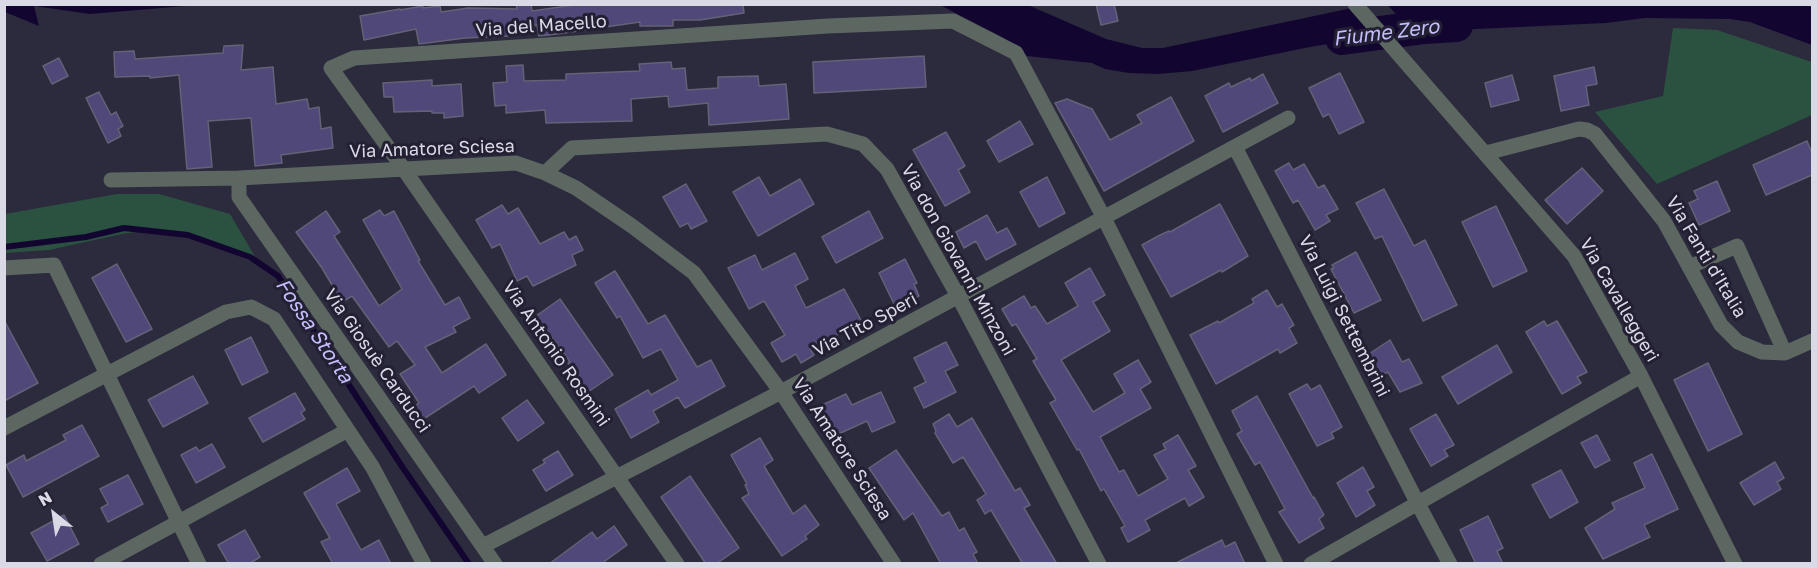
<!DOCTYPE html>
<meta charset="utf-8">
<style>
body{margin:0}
#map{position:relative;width:1817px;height:568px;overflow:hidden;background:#2c2a3d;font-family:"Golos Text",sans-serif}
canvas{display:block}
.frame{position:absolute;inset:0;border:6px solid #dad9e6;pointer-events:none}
.north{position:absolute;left:24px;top:484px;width:60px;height:60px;-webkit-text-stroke:4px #232033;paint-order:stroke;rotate:330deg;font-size:16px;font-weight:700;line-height:24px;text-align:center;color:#dad9e6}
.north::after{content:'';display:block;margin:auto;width:21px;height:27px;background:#dad9e6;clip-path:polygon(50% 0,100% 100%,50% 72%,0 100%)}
</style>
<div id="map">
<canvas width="1817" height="568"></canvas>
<div class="frame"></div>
<div class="north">N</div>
</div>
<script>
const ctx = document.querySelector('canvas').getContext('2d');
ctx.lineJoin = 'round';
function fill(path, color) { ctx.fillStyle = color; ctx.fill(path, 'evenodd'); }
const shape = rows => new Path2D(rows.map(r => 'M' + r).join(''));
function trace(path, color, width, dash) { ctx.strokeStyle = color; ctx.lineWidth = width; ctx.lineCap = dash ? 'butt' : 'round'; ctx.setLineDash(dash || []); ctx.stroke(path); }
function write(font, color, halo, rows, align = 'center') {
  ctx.font = font + ' "Golos Text",sans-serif'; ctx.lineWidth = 6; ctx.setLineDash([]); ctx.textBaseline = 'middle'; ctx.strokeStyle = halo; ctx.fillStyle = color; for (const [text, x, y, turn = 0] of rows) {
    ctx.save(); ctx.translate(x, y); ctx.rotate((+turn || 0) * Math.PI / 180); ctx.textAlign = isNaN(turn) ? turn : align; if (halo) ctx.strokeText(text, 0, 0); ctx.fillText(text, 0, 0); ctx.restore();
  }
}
fill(shape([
 [1673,28,1717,30,1812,62,1812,115,1657,184,1595,112,1663,96],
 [117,194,159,194,230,214,257,260,253,261,248,260,227,248,205,239,173,231,149,230,122,234,49,250,5,253,5,214]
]), '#2b5240');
fill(shape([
 [1400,4,1803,5,1812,7,1812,45,1750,22,1730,19,1645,18,1606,23,1411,32,1388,5],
 [4,5,5,4,197,5,90,14,34,6,39,26,5,12],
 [940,5,1028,5,1106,39,1142,48,1163,48,1352,8,1378,37,1315,46,1192,71,1158,74,1129,73,1105,69,1092,63,1027,56,1002,37]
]), '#120631');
trace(shape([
 [4,247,86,237,124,228,188,235,250,257,278,276,401,465,469,564]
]), '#120631', 6);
trace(shape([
 [1342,38,1425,27,1456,25]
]), '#120631', 34);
const building = shape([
 [516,4,531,4,532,11,581,4,743,4,744,13,700,20,673,20,673,26,640,26,640,22,557,34,539,36,537,25,508,30,508,36,465,38,419,44,416,29,364,40,360,16,400,9,400,10,423,6,423,8,440,6,441,12,468,8,517,9,516,4],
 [1096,4,1114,4,1118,21,1101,25,1096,4],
 [243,45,241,70,273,67,276,104,307,99,309,109,319,107,321,129,331,127,333,148,281,155,282,163,255,166,251,118,208,121,212,167,187,169,179,75,150,78,150,76,115,77,114,52,134,51,135,59,223,53,224,46,243,45],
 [924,56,926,87,814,93,813,62,924,56],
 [59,58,68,76,52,84,43,66,59,58],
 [671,62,672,69,685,68,687,90,718,88,718,77,758,76,759,86,786,84,789,119,709,125,708,103,669,107,668,96,631,99,632,121,546,123,545,110,506,113,506,105,495,106,493,83,507,82,506,66,523,65,524,81,566,80,566,74,640,71,639,64,671,62],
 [1594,67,1597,84,1586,86,1589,105,1561,111,1554,76,1594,67],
 [1340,73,1364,122,1339,134,1329,114,1323,117,1309,88,1340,73],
 [1263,74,1278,103,1223,132,1205,96,1229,83,1231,87,1250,78,1251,81,1263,74],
 [1512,75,1519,100,1491,107,1485,83,1512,75],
 [432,80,432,86,461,84,463,116,444,118,444,113,432,113,432,111,394,112,393,97,384,97,383,83,432,80],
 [99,92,111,115,116,112,123,126,118,129,121,136,108,143,86,98,99,92],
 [1171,97,1194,141,1104,191,1055,103,1067,99,1092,109,1110,140,1142,123,1137,115,1171,97],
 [1020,121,1033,144,999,162,987,141,1020,121],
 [946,132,965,166,958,170,970,192,945,206,913,150,946,132],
 [1807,141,1812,153,1812,175,1766,195,1753,165,1807,141],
 [1289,163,1293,170,1304,164,1318,188,1324,185,1338,209,1326,215,1330,221,1315,230,1298,200,1293,203,1275,171,1289,163],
 [1582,168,1603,191,1567,224,1545,200,1582,168],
 [759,177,770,196,800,179,814,204,758,236,733,192,759,177],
 [1047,177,1065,213,1039,227,1020,192,1047,177],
 [1717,181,1730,211,1699,225,1689,203,1698,199,1694,191,1717,181],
 [686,184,707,221,691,229,688,223,680,227,663,197,686,184],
 [1384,189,1414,246,1425,240,1457,305,1423,321,1382,236,1375,239,1356,203,1384,189],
 [1220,204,1248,256,1222,272,1221,270,1171,297,1142,245,1160,235,1169,231,1170,232,1220,204],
 [502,205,508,214,518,208,540,244,564,232,569,240,576,236,583,250,572,255,576,265,533,286,527,276,517,281,500,244,492,248,476,220,502,205],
 [1496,206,1527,271,1493,287,1462,222,1496,206],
 [380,210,384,216,394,211,420,260,418,261,445,305,459,297,470,318,453,327,456,332,425,347,442,373,486,344,506,375,479,393,474,386,422,420,413,407,419,403,400,374,415,365,397,341,389,347,352,296,342,302,322,268,296,232,326,211,340,232,334,236,379,306,402,289,363,220,380,210],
 [869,211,883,238,836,263,822,237,869,211],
 [987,215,997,233,1007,228,1016,244,986,260,976,241,964,248,956,232,987,215],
 [1356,252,1381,300,1354,313,1331,269,1334,268,1332,265,1356,252],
 [795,253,808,279,795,286,806,308,844,289,862,322,810,349,814,355,801,363,796,354,782,362,771,343,785,335,764,301,749,309,728,268,755,255,762,270,795,253],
 [905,259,917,283,914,284,919,296,896,308,879,273,905,259],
 [117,264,152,329,126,342,92,278,117,264],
 [1090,268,1105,295,1093,302,1110,331,1061,360,1093,412,1125,393,1114,374,1138,360,1151,382,1140,389,1151,408,1100,437,1119,472,1124,470,1138,496,1168,479,1154,455,1166,449,1163,444,1178,435,1196,466,1188,470,1204,497,1189,506,1185,498,1145,520,1150,530,1128,542,1121,528,1125,526,1104,489,1101,491,1079,449,1077,450,1050,403,1056,400,1033,361,1037,359,1016,324,1012,326,1002,309,1024,296,1031,308,1035,306,1047,324,1078,306,1065,283,1090,268],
 [615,271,648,324,665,315,697,367,711,360,725,386,685,408,678,397,653,411,659,422,631,438,615,409,648,390,651,395,678,380,661,349,643,358,620,316,617,318,595,283,615,271],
 [1267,290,1277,307,1282,304,1294,325,1289,328,1297,343,1280,353,1278,349,1216,384,1190,335,1218,321,1219,323,1254,303,1252,299,1267,290],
 [560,299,613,375,588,392,568,363,570,362,536,316,560,299],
 [4,320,38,383,4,401,4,320],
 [1544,321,1547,326,1557,321,1587,372,1577,377,1581,383,1562,394,1526,332,1544,321],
 [251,337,268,372,242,385,225,350,251,337],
 [1390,340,1402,362,1409,359,1422,383,1400,392,1388,372,1381,375,1369,354,1390,340],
 [946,342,958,365,945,371,956,392,924,408,914,388,926,382,914,358,946,342],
 [1497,345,1512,372,1458,404,1442,377,1497,345],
 [1708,363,1742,434,1708,451,1674,380,1708,363],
 [193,376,208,403,163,427,148,400,193,376],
 [1307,384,1311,390,1320,385,1342,427,1331,433,1334,438,1317,446,1289,394,1307,384],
 [881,392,895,422,872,432,867,421,834,436,820,406,846,394,852,405,881,392],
 [295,393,305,410,301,413,305,419,263,442,249,418,295,393],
 [1257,396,1313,498,1314,497,1324,515,1319,519,1324,528,1299,543,1279,512,1285,509,1260,462,1255,465,1237,434,1242,431,1232,411,1257,396],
 [527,400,544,423,518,441,502,418,527,400],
 [949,414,957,427,972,418,1015,491,1020,488,1030,505,1024,508,1057,564,1023,564,991,510,985,514,977,500,986,494,963,457,953,463,935,433,936,431,933,424,949,414],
 [1436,414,1454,445,1444,450,1448,456,1431,466,1410,429,1436,414],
 [82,425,99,456,23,497,6,465,24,455,26,461,66,440,63,435,82,425],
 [1597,435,1610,460,1595,468,1581,443,1597,435],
 [760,438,773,460,764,466,793,514,805,505,819,525,805,536,807,539,782,556,742,498,749,494,745,485,747,484,731,455,760,438],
 [212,444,225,467,196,483,181,455,196,447,199,451,212,444],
 [896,450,942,516,949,512,959,531,964,528,977,552,973,554,978,564,941,564,913,513,904,520,869,468,896,450],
 [558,451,573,475,546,491,533,470,545,463,543,460,558,451],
 [1652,454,1678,509,1644,525,1650,537,1603,559,1585,528,1615,509,1612,503,1645,488,1634,463,1652,454],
 [1775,462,1784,478,1777,482,1781,489,1754,505,1740,483,1775,462],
 [1363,467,1374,487,1367,491,1375,505,1356,517,1337,483,1363,467],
 [347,468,360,491,336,504,361,550,379,540,391,564,333,564,321,542,330,538,304,493,347,468],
 [1561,470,1578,502,1550,518,1532,485,1561,470],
 [128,475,143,504,108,522,101,508,108,504,100,489,128,475],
 [690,476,739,548,716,564,706,564,661,497,690,476],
 [64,515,79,544,47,561,31,533,64,515],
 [1488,516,1503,548,1497,551,1503,564,1476,564,1460,530,1488,516],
 [614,526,627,545,601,564,549,564,592,532,597,539,614,526],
 [245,530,260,557,249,564,229,564,218,545,245,530],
 [1222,540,1225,547,1235,542,1245,564,1174,564,1222,540]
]);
fill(building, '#4f4878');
trace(building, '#646278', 1.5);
trace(shape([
 [1355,4,1574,256,1641,376,1735,564],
 [1235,147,1418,504,1450,564],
 [1486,153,1579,129,1587,130,1595,134,1664,221,1721,325,1738,342,1762,352,1785,353,1812,341],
 [545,173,572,148,827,134,863,144,887,169,958,296,1099,564],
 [239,178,239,197,495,564],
 [111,180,239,178,516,163,545,173,576,188,632,226,694,273,781,392,894,564],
 [1689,267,1737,246,1785,353],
 [4,268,54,265,199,564],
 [4,428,226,312,251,307,274,319,373,468,424,564],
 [483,546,781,392,1288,118],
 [101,564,348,430],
 [677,564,403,168,331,68,354,58,828,26,953,21,1016,53,1104,218,1276,564],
 [1311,564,1641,376]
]), '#5c6761', 15);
write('18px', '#dad9e6', '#232033', [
 ["Via del Macello",541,26,-4],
 ["Via Amatore Sciesa",432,149,-2],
 ["Via Fanti d'Italia",1706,257,59],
 ["Via don Giovanni Minzoni",958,260,61],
 ["Via Cavalleggeri",1619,300,60],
 ["Via Luigi Settembrini",1344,316,63],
 ["Via Tito Speri",865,325,-28],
 ["Via Antonio Rosmini",556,354,55],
 ["Via Giosuè Carducci",377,361,55],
 ["Via Amatore Sciesa",842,449,57]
]);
write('italic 20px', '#c4befc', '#232033', [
 ["Fiume Zero",1386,33,-7],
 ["Fossa Storta",314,331,56]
]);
</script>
